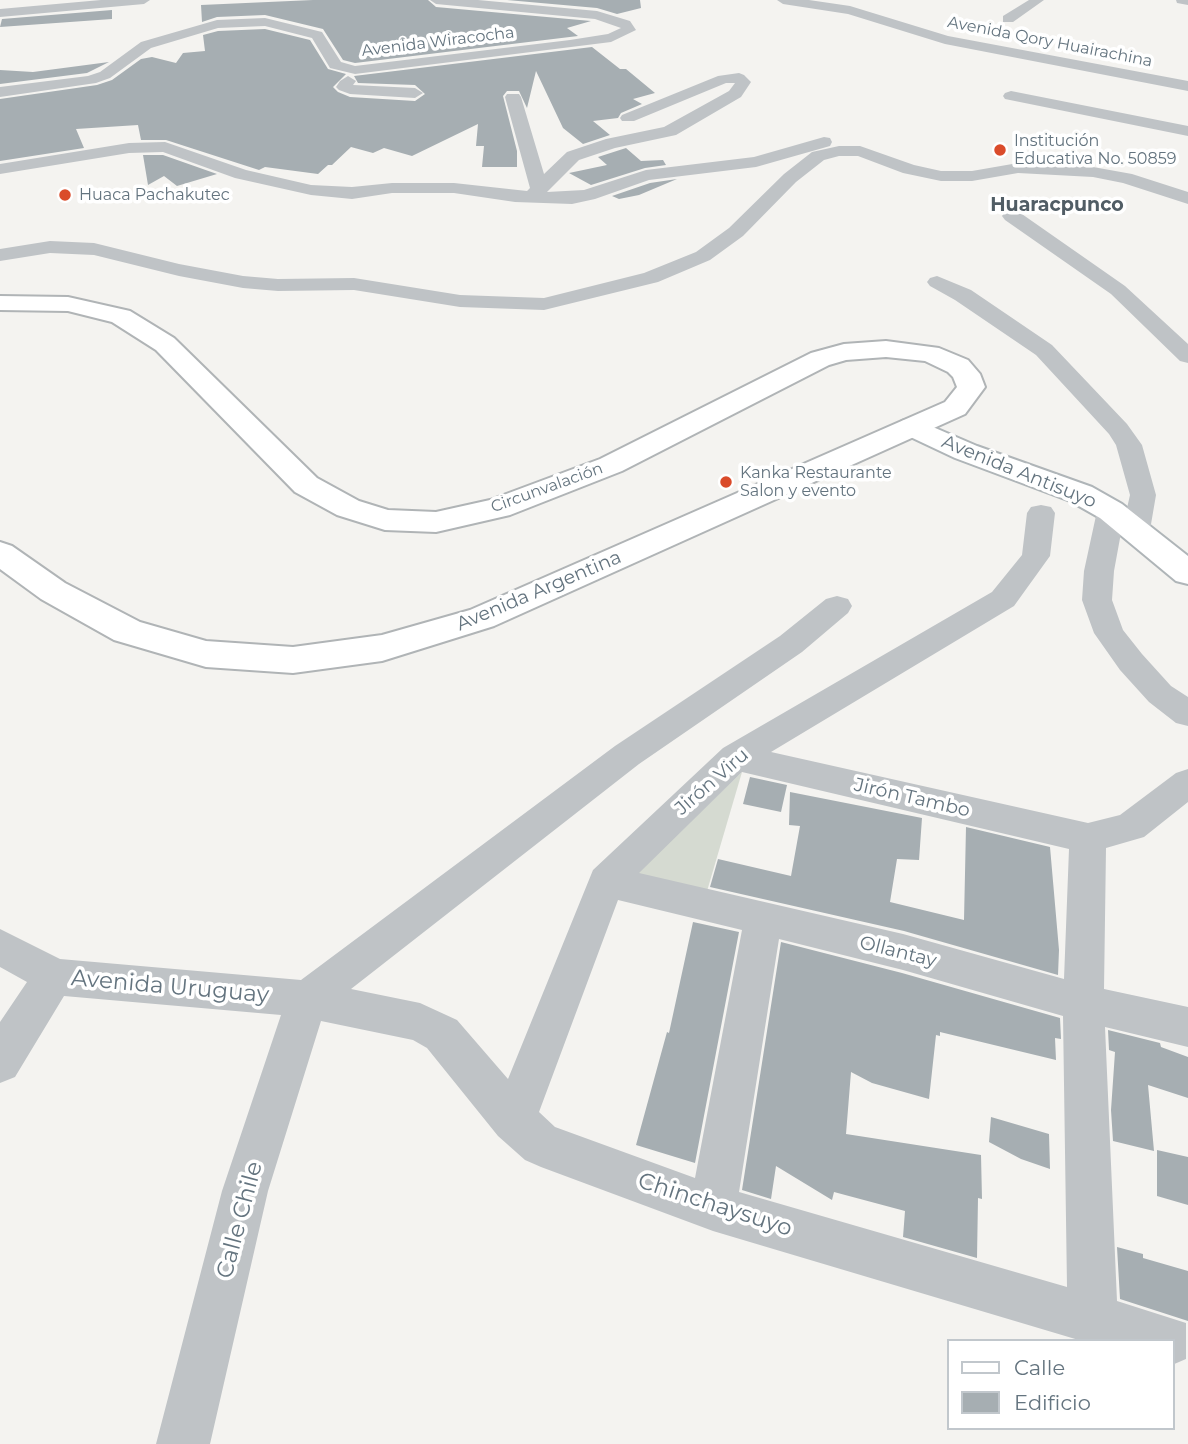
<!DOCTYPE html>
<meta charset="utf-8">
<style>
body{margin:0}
#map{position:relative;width:1188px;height:1444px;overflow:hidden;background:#f4f3f0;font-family:Montserrat,sans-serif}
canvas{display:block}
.legend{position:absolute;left:947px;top:1339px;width:228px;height:91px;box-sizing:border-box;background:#fff;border:2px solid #c1c7cc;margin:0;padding:9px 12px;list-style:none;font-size:21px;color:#64747f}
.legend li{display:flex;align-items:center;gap:14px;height:35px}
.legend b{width:35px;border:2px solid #c1c7cc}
</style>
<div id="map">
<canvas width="1188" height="1444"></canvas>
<ul class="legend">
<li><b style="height:9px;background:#fff"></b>Calle</li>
<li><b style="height:19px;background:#a6aeb2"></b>Edificio</li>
</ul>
</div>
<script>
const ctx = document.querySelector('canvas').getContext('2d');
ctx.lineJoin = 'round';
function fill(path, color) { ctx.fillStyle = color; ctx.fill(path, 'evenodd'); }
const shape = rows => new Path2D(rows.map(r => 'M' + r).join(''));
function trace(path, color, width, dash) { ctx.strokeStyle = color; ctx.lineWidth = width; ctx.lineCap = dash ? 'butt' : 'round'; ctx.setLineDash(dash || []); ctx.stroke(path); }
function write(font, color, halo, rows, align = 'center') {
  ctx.font = font + ' Montserrat,sans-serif'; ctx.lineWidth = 7; ctx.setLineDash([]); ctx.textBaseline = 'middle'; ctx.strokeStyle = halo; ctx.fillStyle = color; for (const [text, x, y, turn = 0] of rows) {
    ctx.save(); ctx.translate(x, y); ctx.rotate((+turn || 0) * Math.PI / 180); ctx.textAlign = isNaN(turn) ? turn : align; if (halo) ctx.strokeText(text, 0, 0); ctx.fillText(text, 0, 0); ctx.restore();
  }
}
fill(shape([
 [742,772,705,898,633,876]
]), '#d5dad1');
fill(shape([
 [313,0,428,0,436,7,591,21,567,28,578,36,355,63,343,60,323,29,265,15,217,17,202,22,201,5],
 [507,0,640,0,641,8,617,14,597,8],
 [112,10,112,19,0,27,2,19],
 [265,29,310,40,328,69,346,74,333,87,338,92,350,97,415,101,425,94,415,85,358,83,354,76,592,47,620,69,626,69,655,93,633,99,642,104,621,113,618,118,593,121,610,135,583,144,563,128,536,71,527,108,519,91,507,91,503,96,517,151,517,167,482,167,484,146,476,146,478,124,412,156,384,148,373,153,351,147,332,165,328,165,318,174,265,167,259,170,166,140,141,140,138,125,76,129,84,148,0,161,0,99,97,85,112,80,141,59,152,57,176,63,183,53,205,51,203,35,218,31],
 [109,62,87,73,0,84,0,70,33,72],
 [626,148,641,161,663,160,666,165,645,168,591,185,569,173,607,165,598,157],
 [143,155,163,155,217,174,177,186,164,176,148,185],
 [677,179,639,195,619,199,612,196,650,183],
 [750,777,787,785,781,812,743,804],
 [790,792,922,818,919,860,897,859,890,902,964,920,966,827,1050,847,1059,950,1058,975,904,931,710,887,718,859,791,876,800,826,789,825],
 [693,922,739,932,695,1163,636,1145,667,1032,669,1033],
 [781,942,902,973,1060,1018,1061,1039,1055,1038,1056,1060,940,1032,940,1036,936,1035,929,1099,872,1083,851,1072,846,1134,981,1155,982,1199,978,1198,977,1258,903,1237,905,1211,834,1192,832,1200,776,1166,771,1199,742,1190],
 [1108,1030,1160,1043,1161,1047,1188,1057,1188,1098,1148,1085,1154,1151,1113,1141,1111,1110,1115,1052,1109,1050],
 [991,1117,1049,1134,1050,1169,1021,1159,989,1142],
 [1157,1150,1188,1157,1188,1205,1157,1196],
 [1117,1247,1143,1254,1143,1258,1188,1271,1188,1321,1120,1299]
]), '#a6aeb2');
const secondary = shape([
 [912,418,977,446,1092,487,1122,504,1188,556,1188,584,1176,581,1100,518,1070,501,955,458,902,433,898,427,902,421,912,418]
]);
const highway = shape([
 [0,296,68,297,130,311,174,338,317,478,359,501,388,510,436,512,490,500,600,459,811,353,844,344,886,341,939,348,968,360,980,374,985,387,965,414,494,626,382,661,293,673,206,667,114,640,41,599,0,569,0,542,12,546,65,583,140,622,206,641,293,647,382,635,470,610,945,402,957,387,953,377,948,372,925,361,886,357,846,360,829,365,622,471,510,515,436,532,385,530,337,515,295,492,156,350,112,322,68,311,0,310,0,296]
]);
trace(secondary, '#afb5b8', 4);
trace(highway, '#b0b4b6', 4);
fill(shape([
 [101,0,150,0,144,4,0,17,0,9,101,0],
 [430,0,478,0,597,11,630,21,636,30,611,42,355,74,330,68,312,38,265,26,218,28,151,48,110,78,96,83,0,97,0,87,88,76,100,72,141,42,217,20,265,18,322,32,341,62,355,66,570,40,608,34,621,28,595,19,436,4,430,0],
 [777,0,809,0,850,6,948,36,1188,81,1188,91,945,44,848,14,783,4,777,0],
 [1029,0,1044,0,1013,22,1003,22,1003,16,1029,0],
 [1176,0,1188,0,1188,5,1177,3,1176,0],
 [739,73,744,75,751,82,741,97,676,135,615,148,579,160,547,192,584,190,646,170,754,157,824,137,830,138,832,142,830,146,756,167,649,180,595,199,572,204,515,202,454,193,392,193,352,199,311,195,235,178,163,152,129,153,0,174,0,164,129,143,165,142,246,170,311,185,352,187,392,183,454,183,527,191,530,188,505,97,507,94,519,94,521,97,544,174,567,152,606,139,664,127,729,91,735,83,726,83,634,121,622,121,620,118,622,115,718,76,739,73],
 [348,76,356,81,353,85,415,88,423,93,415,98,350,94,339,90,336,87,340,81,348,76],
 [1011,91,1188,126,1188,136,1005,99,1003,96,1005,93,1011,91],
 [839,146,860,146,914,165,941,171,972,171,1018,163,1093,167,1132,174,1188,192,1188,204,1123,183,1093,177,1018,173,972,181,941,181,903,173,858,156,839,156,824,160,796,182,743,236,710,260,658,282,544,310,460,307,354,290,278,291,243,288,179,276,94,255,50,253,0,261,0,249,50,241,94,243,179,264,243,276,278,279,354,278,460,295,544,298,644,273,696,252,729,228,784,174,812,152,839,146],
 [1012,210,1019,212,1125,286,1188,344,1188,363,1180,361,1111,294,1005,220,1002,216,1005,212,1012,210],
 [937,276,971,290,1052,345,1127,424,1142,445,1156,495,1150,530,1146,536,1136,539,1126,536,1122,530,1130,495,1116,445,1109,434,1036,355,955,300,930,286,927,282,930,278,937,276],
 [1111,503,1121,505,1125,511,1114,571,1112,600,1123,630,1142,654,1171,686,1188,697,1188,726,1176,723,1149,702,1120,670,1094,633,1082,600,1084,571,1097,511,1101,505,1111,503],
 [1041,505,1051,507,1055,513,1050,556,1014,606,771,752,1088,823,1120,815,1176,773,1188,769,1188,802,1144,837,1106,848,1104,989,1188,1007,1188,1047,1105,1027,1117,1301,1186,1323,1186,1359,1172,1365,1172,1341,1082,1341,713,1231,541,1167,525,1160,498,1136,427,1048,413,1040,321,1021,268,1191,210,1444,156,1444,222,1191,281,1015,64,996,15,1077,0,1083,0,1022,27,982,0,967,0,929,60,959,301,980,615,746,780,636,826,599,837,596,848,599,852,606,848,613,802,652,639,764,351,989,420,1003,457,1020,508,1079,593,870,723,748,992,592,1022,555,1027,513,1031,507,1041,505],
 [742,772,1069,849,1064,979,903,934,639,873,742,772],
 [618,900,742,930,695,1178,555,1127,539,1112,618,900],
 [779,939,903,970,1063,1016,1067,1287,739,1192,779,939]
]), '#bfc3c6');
fill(secondary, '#fff');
fill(highway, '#fff');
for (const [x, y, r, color] of [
 [1000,150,7,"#da4b2a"],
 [65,195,7,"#da4b2a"],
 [726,482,7,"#da4b2a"]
]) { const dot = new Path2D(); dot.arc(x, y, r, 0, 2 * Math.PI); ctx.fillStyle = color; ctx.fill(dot); trace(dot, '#fff', 2.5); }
write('16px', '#64747f', '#fff', [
 ["Avenida Wiracocha",438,42,-7],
 ["Avenida Qory Huairachina",1050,42,11],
 ["Circunvalación",547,488,-20]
]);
write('16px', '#64747f', '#fff', [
 ["Institución",1014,141],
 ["Educativa No. 50859",1014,159],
 ["Huaca Pachakutec",79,195],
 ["Kanka Restaurante",740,473],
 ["Salon y evento",740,491]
], 'left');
write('bold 19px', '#515d65', '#fff', [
 ["Huaracpunco",1057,205]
]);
write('19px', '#64747f', '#fff', [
 ["Avenida Antisuyo",1019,472,22],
 ["Avenida Argentina",539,591,-23],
 ["Jirón Viru",712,782,-41],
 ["Jirón Tambo",912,798,13],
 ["Ollantay",898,952,14]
]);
write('23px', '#64747f', '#fff', [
 ["Avenida Uruguay",170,987,5],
 ["Chinchaysuyo",715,1205,18],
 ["Calle Chile",240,1220,-75]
]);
</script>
